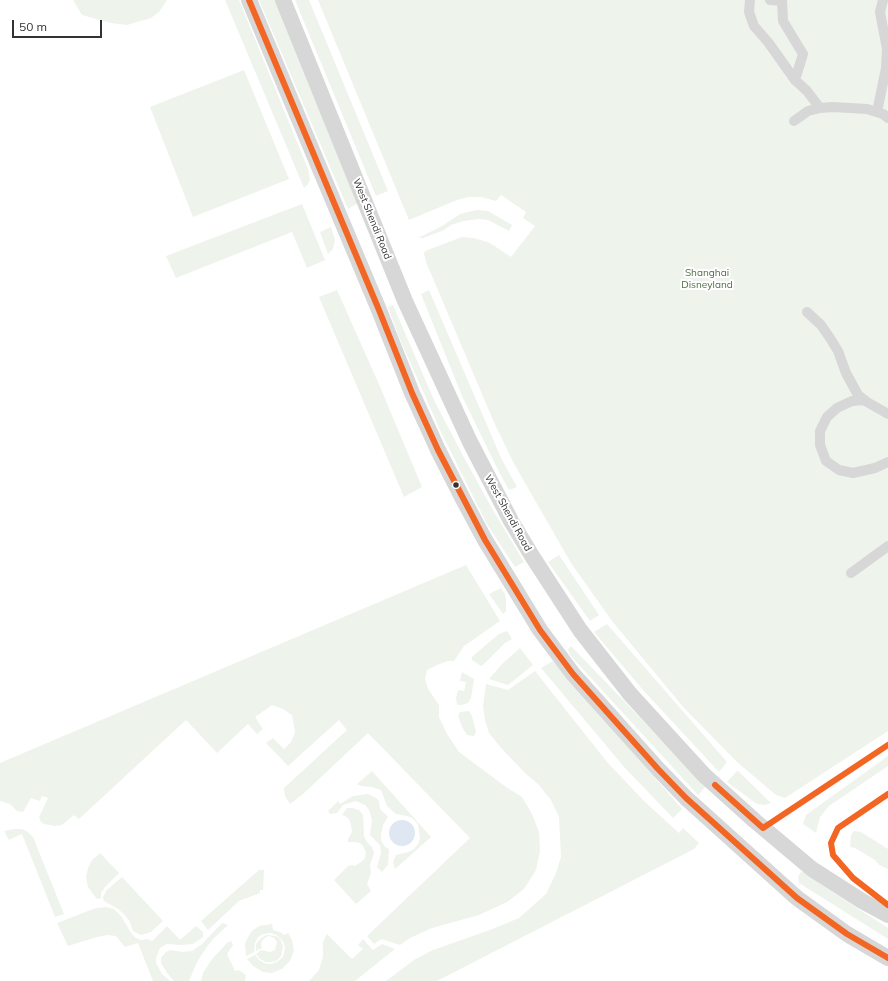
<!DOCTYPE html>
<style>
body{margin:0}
#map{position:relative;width:888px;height:981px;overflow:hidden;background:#fff;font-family:Mulish,sans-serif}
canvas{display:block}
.scale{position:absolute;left:12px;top:20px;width:90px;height:18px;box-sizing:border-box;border:2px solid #333;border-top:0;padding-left:5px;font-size:12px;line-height:14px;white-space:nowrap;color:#333;-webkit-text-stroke:3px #fff;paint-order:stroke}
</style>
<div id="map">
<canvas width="888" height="981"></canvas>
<div class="scale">50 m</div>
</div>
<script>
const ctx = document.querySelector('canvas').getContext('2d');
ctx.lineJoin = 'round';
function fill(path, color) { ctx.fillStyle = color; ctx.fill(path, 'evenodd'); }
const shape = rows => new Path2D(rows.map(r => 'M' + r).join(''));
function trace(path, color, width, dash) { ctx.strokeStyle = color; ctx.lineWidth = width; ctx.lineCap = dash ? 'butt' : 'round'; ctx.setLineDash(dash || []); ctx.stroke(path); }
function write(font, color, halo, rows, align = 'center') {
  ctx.font = font + ' Mulish,sans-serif'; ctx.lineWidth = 4; ctx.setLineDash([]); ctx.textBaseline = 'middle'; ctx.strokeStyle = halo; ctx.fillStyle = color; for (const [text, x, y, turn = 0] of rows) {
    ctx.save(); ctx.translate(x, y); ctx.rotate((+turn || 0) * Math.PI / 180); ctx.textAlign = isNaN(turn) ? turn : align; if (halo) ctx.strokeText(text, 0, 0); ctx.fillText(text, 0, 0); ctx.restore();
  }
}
fill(shape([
 [73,0,167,0,159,12,151,18,127,25,111,23,82,15],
 [225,0,239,0,308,169,310,179,308,184,304,188],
 [259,0,275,0,358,203,348,209],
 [295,0,309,0,388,191,376,196],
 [318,0,888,0,888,731,785,798,776,795,737,762,684,708,612,621,571,563,513,462,493,420,426,262,424,254,425,251,462,237,474,238,490,243,511,257,535,226,523,218,526,212,501,195,496,201,481,197,469,197,457,200,409,220],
 [244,70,289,179,193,217,150,107],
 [302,204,325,260,307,268,292,232,176,278,166,256],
 [477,210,488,211,512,225,509,231,488,220,479,219,464,221,451,225,442,231,423,238,418,238,442,226,460,214],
 [331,227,335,240,333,249,328,254,320,232],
 [337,290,381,389,422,487,404,497,319,297],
 [429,290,502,460,517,487,509,490,497,468,462,396,421,294],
 [393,305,434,400,461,452,490,505,524,562,515,567,487,524,441,432,399,337,388,307],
 [559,555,599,615,590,621,548,562],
 [466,565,500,621,464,646,454,661,448,661,437,665,427,670,425,679,428,689,439,705,439,717,447,734,459,752,506,787,522,797,532,814,539,832,540,851,536,870,524,889,507,902,479,915,432,928,410,938,400,945,381,939,374,944,367,936,470,838,368,733,303,794,290,804,285,796,284,788,347,730,339,720,288,766,266,743,273,738,284,749,291,742,295,732,292,715,283,709,272,705,255,717,263,729,257,734,248,724,217,753,186,720,79,819,74,815,62,825,54,826,44,824,41,822,39,817,48,798,42,796,40,801,31,798,23,812,17,811,10,804,0,801,0,763],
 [501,588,505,594,506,599,506,611,503,614,489,594],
 [607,624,727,762,719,772,643,690,594,632],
 [507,631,512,639,505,643,483,665,481,666,472,660,472,657,487,644,499,634],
 [571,646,706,786,698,795,570,655,568,649],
 [520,648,533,665,508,685,489,679,502,664],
 [553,661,682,809,673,818,625,768,541,668],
 [535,671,607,762,644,801,679,833,683,828,699,843,694,849,437,981,386,981,414,960,433,950,490,930,519,918,546,894,556,873,561,857,559,817,551,800,538,784,526,774,501,748,489,733,485,720,483,706,486,684,508,690],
 [462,672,474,679,471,698,468,703,462,705,457,705,456,698,458,690,464,691,466,682,460,681],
 [469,711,472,716,476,732,474,736,467,735,462,727,458,716,460,712],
 [888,756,888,766,829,806,820,817,816,833,803,824,806,815],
 [372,771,431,837,395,869,393,862,396,855,409,852,414,849,418,844,420,839,418,824,412,818,407,816,396,814,387,806,381,790,372,787,361,786,357,784],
 [737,771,738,771,771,803,765,805,757,804,727,782],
 [368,794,376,798,379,801,380,809,388,817,383,825,381,835,381,840,383,844,385,847,389,849,388,865,382,872,377,867,381,853,380,845,370,835,372,820,369,810,365,805,356,801,343,805,337,813,330,814,328,811,338,801,340,804,353,796],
 [347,808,353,808,359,810,363,815,364,836,366,841,372,847,374,853,370,865,371,873,367,884,371,891,356,904,334,880,348,866,352,865,355,866,362,861,365,858,366,853,363,846,360,843,355,842,348,842,348,839,352,832,351,825,349,819,345,816,342,815],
 [14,829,22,829,28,832,33,837,64,914,55,917,22,834,9,840,4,831],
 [854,831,861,832,888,849,888,869,879,865,875,860,855,848,850,847,851,835],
 [100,853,119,873,105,887,101,893,101,898,97,899,88,887,86,877,88,868,92,860],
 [259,870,264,870,263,890,260,890,260,893,239,901,208,930,201,921],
 [801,872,806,872,816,881,843,899,888,928,888,939,799,883,798,877],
 [122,877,163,921,151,932,141,935,133,931,130,922,125,915,118,909,104,901,103,897,107,890],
 [106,907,114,909,121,916,131,933,136,938,141,940,147,939,152,941,167,926,180,940,196,926,203,932,203,937,193,944,181,945,167,944,160,948,156,958,156,963,162,974,170,981,153,981,138,943,125,947,116,936,108,935,97,937,68,946,57,923,96,908],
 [222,923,228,925,213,939,206,948,197,962,189,981,174,981,167,973,161,963,161,958,166,952,170,950,183,952,192,951,202,944],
 [272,924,273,930,280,932,284,935,288,933,292,940,294,950,290,961,282,969,272,973,263,972,253,966,247,959,255,955,259,960,266,964,271,964,277,962,283,957,285,949,284,943,281,939,276,935,271,933,263,934,258,937,255,943,254,952,246,956,245,944,247,939,252,931,259,926],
 [327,934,352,959,363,949,358,945,363,939,373,950,382,944,395,949,355,981,309,981,319,970,323,957,323,942],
 [266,935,276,936,280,939,283,946,281,956,276,961,271,962,266,962,260,959,256,954,261,950,270,952,275,950,277,942,274,938,269,936,266,937,262,941,261,944,262,948,256,951,256,944,260,939],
 [231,941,233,945,227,954,235,971,239,970,246,975,245,981,201,981,203,973,212,959,227,943]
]), '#eef3ec');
fill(shape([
 '389 833a13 13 0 1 1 26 0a13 13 0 1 1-26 0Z'
]), '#dfe7f2');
trace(shape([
 [750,0,749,12,754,26,768,42,795,80,807,91,820,108],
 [770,0,782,1],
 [782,0,783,21,803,54,795,80],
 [877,112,886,68,887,49,880,12,883,0],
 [794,121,808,111,820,108,833,107,867,109,883,114,888,118],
 [807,312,821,325,830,338,838,351,846,373,858,395,867,402,888,414],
 [864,400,852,401,837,408,827,417,820,431,820,445,826,461,839,470,853,473,875,468,888,462],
 [851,573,888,546]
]), '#d7d7d7', 10);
trace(shape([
 [249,0,379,310,412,393,438,450,463,499,485,540,540,630,573,674,658,769,686,798,797,898,847,934,888,958],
 [283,0,405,301,470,442,511,521,532,556,580,630,630,694,704,775,755,821,812,869,862,901,888,915]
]), '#d7d7d7', 16);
trace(shape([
 [249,0,379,310,412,393,438,450,485,540,540,630,573,674,658,769,686,798,797,898,847,934,888,958],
 [715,785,763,828,888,745],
 [888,794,838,828,831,843,833,855,853,878,888,905]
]), '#f26522', 6);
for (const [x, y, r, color] of [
 [456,485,3.5,"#333"]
]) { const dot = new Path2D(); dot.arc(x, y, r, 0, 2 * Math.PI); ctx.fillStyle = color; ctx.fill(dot); trace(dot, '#fff', 1.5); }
write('10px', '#333', '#fff', [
 ["West Shendi Road",372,219,68],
 ["West Shendi Road",508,513,61]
]);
write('10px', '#4f6e41', '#fff', [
 ["Shanghai",707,273],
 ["Disneyland",707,285]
]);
</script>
